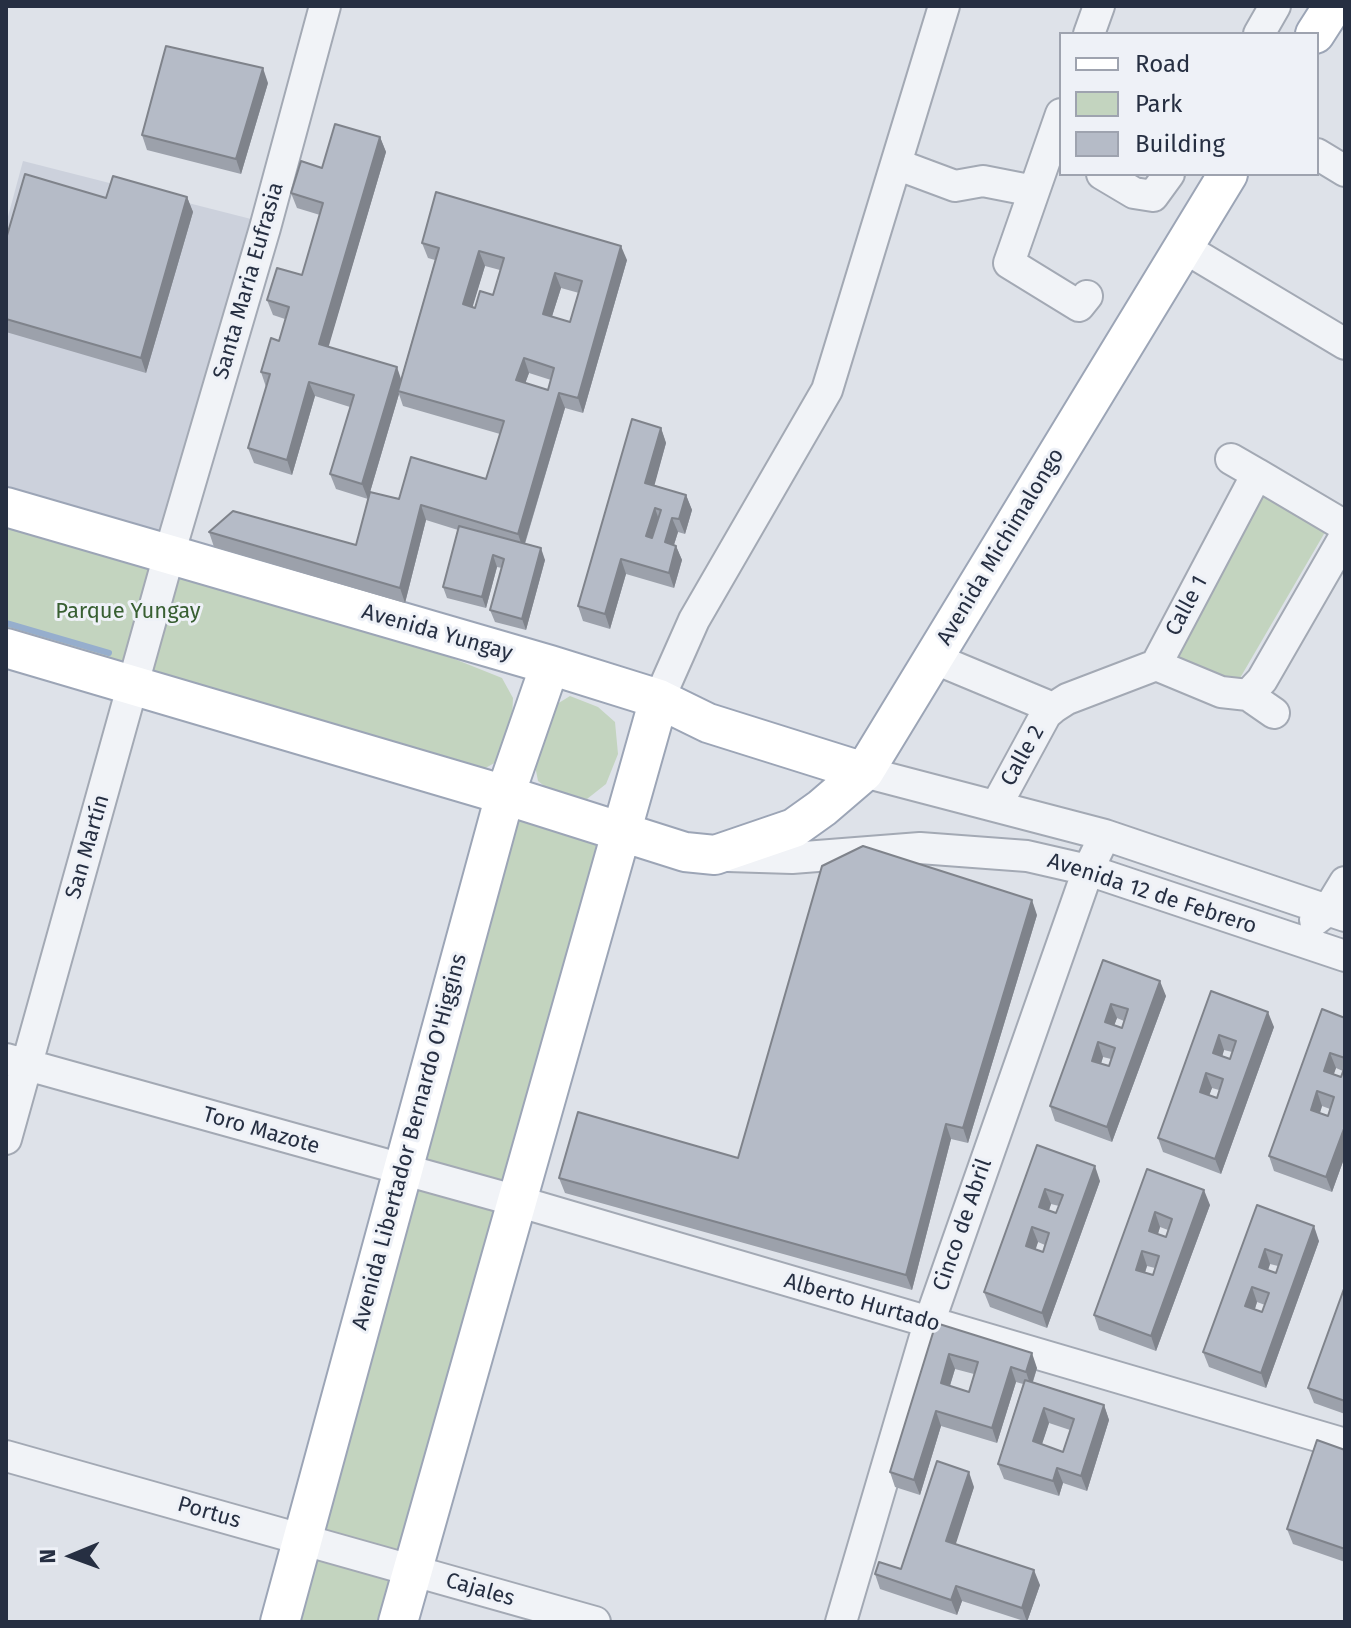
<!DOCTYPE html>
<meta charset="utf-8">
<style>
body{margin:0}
#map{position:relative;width:1351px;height:1628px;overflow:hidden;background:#dee2e9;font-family:"Fira Sans",sans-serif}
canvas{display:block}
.frame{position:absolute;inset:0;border:8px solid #262f42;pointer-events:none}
.legend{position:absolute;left:1059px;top:32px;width:260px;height:144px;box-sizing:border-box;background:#eef1f7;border:2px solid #9ea3af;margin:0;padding:10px 14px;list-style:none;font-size:24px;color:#262f42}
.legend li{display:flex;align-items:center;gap:16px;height:40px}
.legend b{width:40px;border:2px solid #9ea3af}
.north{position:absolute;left:32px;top:1516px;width:80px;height:80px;-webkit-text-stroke:6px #eef1f7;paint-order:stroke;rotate:269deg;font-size:22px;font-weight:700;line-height:32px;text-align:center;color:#262f42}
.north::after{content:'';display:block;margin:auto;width:28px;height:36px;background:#262f42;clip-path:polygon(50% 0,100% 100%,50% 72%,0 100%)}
</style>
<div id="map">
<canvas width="1351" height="1628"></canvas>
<div class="frame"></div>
<ul class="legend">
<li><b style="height:10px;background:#fff"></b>Road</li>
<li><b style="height:22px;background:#c3d4bf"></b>Park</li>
<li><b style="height:22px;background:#b5bbc7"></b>Building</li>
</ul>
<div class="north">N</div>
</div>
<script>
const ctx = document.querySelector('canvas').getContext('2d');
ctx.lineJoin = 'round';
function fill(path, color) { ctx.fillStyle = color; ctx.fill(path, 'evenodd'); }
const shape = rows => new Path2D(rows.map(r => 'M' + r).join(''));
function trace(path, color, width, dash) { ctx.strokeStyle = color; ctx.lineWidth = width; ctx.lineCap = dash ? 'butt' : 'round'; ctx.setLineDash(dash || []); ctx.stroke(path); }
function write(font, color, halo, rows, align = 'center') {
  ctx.font = font + ' "Fira Sans",sans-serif'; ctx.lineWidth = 6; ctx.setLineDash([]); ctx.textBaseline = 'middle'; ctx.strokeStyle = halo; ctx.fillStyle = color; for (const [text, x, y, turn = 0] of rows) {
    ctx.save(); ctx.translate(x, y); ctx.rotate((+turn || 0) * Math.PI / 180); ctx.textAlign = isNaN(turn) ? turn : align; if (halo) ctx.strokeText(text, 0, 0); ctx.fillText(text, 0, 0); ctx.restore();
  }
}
fill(shape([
 [23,161,255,220,163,543,6,492,6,224]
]), '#ccd1dc');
fill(shape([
 [1262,483,1328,527,1236,685,1171,661],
 [6,523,146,561,442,654,502,678,513,698,512,719,498,761,473,775,6,631],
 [570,696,598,707,615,722,618,754,606,784,587,799,558,797,538,781,531,745,541,714],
 [508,815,603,833,384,1622,285,1622]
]), '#c3d4bf');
trace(shape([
 [6,623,109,653]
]), '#96aecd', 6);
const minor = shape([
 [1089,34,1099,6],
 [1259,34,1275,6],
 [1061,114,1009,263,1079,306,1087,296],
 [1317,154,1345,171],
 [896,164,955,186,983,181,1034,191],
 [1102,174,1134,193,1153,196,1169,174],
 [1183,247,1345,344],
 [1257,474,1345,526],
 [933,658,1053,708],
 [1156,665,1221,692,1248,695],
 [659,699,694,620,827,390,944,6],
 [1274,713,1248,695,1262,680,1345,536],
 [864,772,1105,835,1345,916],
 [996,806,1046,714,1053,708,1067,699,1156,665,1257,474,1231,459],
 [728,856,792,858,920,848,1027,856,1088,870,1345,956],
 [1315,920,1328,910,1345,882],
 [6,1059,517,1201,1345,1444],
 [6,1139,169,555,265,228,325,6],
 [6,1456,595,1622],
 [841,1622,929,1323,1088,870,1105,835]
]);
const major = shape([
 [1315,34,1333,6],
 [6,507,550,665,659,699,708,723,864,772],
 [6,648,505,795,685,852,715,855,794,828,822,808,864,772,1228,174],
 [280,1622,505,795,550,665],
 [398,1622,659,699]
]);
trace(minor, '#a3a9b4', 34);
trace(major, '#9ca5b6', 42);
trace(minor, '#f1f3f7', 30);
trace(major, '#fff', 38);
fill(shape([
 [268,83,241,174,147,150,142,135],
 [380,137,386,152,328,347,401,379,435,260,428,258,422,243,627,260,583,413,565,408,525,544,545,560,526,630,495,622,490,610,502,568,497,567,486,608,447,598,443,587,458,530,426,520,405,603,214,547,209,532,356,545,399,499,486,479,500,434,403,406,399,394,368,499,336,489,330,474,350,407,315,396,292,475,254,463,248,448,266,387,261,372,279,341,285,319,273,315,267,300,302,275,320,215,297,208,291,193,322,168],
 [485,266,500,270,493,295,475,308,472,307],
 [561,288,579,293,570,322,552,316],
 [529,373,551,380,548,390,525,383],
 [187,197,193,212,146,373,6,332,6,239,106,198],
 [661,428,666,443,654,485,686,495,692,510,685,534,678,532,674,545,676,546,682,560,674,588,626,574,610,629,583,621,578,606],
 [1037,915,968,1143,951,1139,912,1290,565,1193,559,1178,738,1158],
 [1103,960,1166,996,1112,1142,1055,1121,1050,1106],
 [1117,1018,1124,1021,1122,1028,1114,1025],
 [1103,1057,1111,1059,1109,1066,1101,1064],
 [1211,991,1274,1027,1221,1174,1163,1152,1158,1138],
 [1224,1050,1232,1052,1230,1059,1222,1056],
 [1212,1088,1219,1090,1217,1098,1209,1095],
 [1345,1018,1345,1156,1332,1192,1274,1171,1269,1156],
 [1336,1068,1343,1071,1341,1077,1333,1074],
 [1322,1106,1330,1109,1328,1116,1320,1113],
 [1037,1145,1100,1181,1047,1328,990,1307,984,1292],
 [1051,1204,1059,1206,1056,1213,1049,1210],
 [1038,1242,1045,1245,1043,1252,1035,1249],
 [1147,1169,1210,1205,1156,1351,1099,1330,1094,1315],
 [1160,1227,1168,1230,1166,1237,1158,1234],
 [1147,1266,1155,1268,1153,1275,1145,1273],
 [1257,1205,1319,1241,1266,1388,1209,1367,1203,1352],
 [1270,1264,1278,1266,1276,1273,1268,1270],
 [1257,1302,1265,1305,1262,1312,1255,1309],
 [1345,1286,1345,1414,1314,1403,1308,1388],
 [936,1323,1037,1368,1033,1382,1104,1405,1109,1420,1087,1491,1063,1483,1059,1496,1004,1479,998,1464,1023,1384,1016,1382,997,1443,941,1426,920,1495,895,1487,890,1472],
 [955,1369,974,1374,969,1392,950,1386],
 [1049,1423,1070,1430,1063,1452,1042,1444],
 [1345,1450,1345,1562,1293,1544,1287,1529],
 [974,1487,955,1544,1040,1585,1027,1622,962,1601,957,1615,880,1589,875,1574,901,1569]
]), '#9ca1ab');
fill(shape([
 [263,68,268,83,241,174,236,159],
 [380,137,386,152,325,359,319,344],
 [187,197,193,212,146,373,141,358],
 [621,246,627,260,583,413,578,398],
 [479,251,485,266,469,319,463,304],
 [555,273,561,288,548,329,543,314],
 [524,358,529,373,521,395,516,380],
 [397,367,402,382,398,391,399,394,368,499,362,484],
 [309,382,315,396,292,475,287,460],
 [559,393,565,408,523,549,518,534],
 [661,428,666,443,651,498,645,483],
 [686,495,692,510,685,534,679,519],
 [421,505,426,520,405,603,400,588],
 [655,508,660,523,651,551,646,536],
 [672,518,678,532,670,557,665,542],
 [676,546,682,560,674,588,669,573],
 [541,548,545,560,526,630,522,619],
 [493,555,497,567,486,608,482,597],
 [621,559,626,574,610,629,605,614],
 [1032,900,1037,915,968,1143,963,1128],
 [1160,981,1166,996,1112,1142,1107,1127],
 [1111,1004,1117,1018,1110,1037,1105,1022],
 [1268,1012,1274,1027,1221,1174,1215,1159],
 [1219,1035,1224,1050,1219,1068,1213,1053],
 [1098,1042,1103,1057,1097,1076,1092,1061],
 [1330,1053,1336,1068,1330,1086,1324,1071],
 [1206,1073,1212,1088,1205,1107,1200,1092],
 [1317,1091,1322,1106,1316,1125,1311,1110],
 [946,1124,951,1139,912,1290,906,1275],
 [1345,1126,1345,1156,1332,1192,1326,1177],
 [1095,1166,1100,1181,1047,1328,1042,1313],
 [1045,1189,1051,1204,1045,1222,1039,1207],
 [1204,1190,1210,1205,1156,1351,1151,1336],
 [1155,1212,1160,1227,1154,1246,1149,1231],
 [1314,1226,1319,1241,1266,1388,1261,1373],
 [1032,1227,1038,1242,1032,1261,1026,1246],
 [1265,1249,1270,1264,1264,1282,1259,1267],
 [1142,1251,1147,1266,1141,1284,1136,1270],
 [1252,1287,1257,1302,1251,1321,1245,1306],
 [1032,1353,1037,1368,1031,1387,1026,1372],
 [949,1354,955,1369,946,1398,941,1383],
 [1011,1367,1016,1382,997,1443,992,1428],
 [1104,1405,1109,1420,1087,1491,1081,1476],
 [1044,1408,1049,1423,1038,1456,1033,1441],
 [936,1411,941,1426,920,1495,914,1480],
 [1057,1468,1063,1483,1059,1496,1053,1481],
 [969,1472,974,1487,952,1556,946,1541],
 [1034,1570,1040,1585,1027,1622,1022,1608],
 [956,1586,962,1601,957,1615,951,1600]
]), '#7f838b');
const building = shape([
 [166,46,263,68,236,159,142,135,166,46],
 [335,124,380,137,319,344,397,367,362,484,330,474,354,395,309,382,287,460,248,448,270,374,261,372,271,338,279,341,289,307,267,300,277,268,302,275,323,203,291,193,301,161,322,168,335,124],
 [25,174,106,198,113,176,187,197,141,358,6,319,6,239,25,174],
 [436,192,621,246,578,398,559,393,518,534,421,505,400,588,209,532,233,511,356,545,370,492,399,499,411,457,486,479,504,421,398,391,439,248,422,243,436,192],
 [479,251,504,258,493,295,480,291,475,308,463,304,479,251],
 [555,273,582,281,570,322,543,314,555,273],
 [524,358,554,368,548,390,516,380,524,358],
 [632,419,661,428,645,483,686,495,679,519,672,518,665,542,676,546,669,573,621,559,605,614,578,606,632,419],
 [655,508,661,510,652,538,646,536,655,508],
 [459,526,541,548,522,619,490,610,504,559,493,555,482,597,443,587,459,526],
 [863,846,1032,900,963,1128,946,1124,906,1275,559,1178,578,1112,738,1158,822,866,863,846],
 [1103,960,1160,981,1107,1127,1050,1106,1103,960],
 [1111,1004,1128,1009,1122,1028,1105,1022,1111,1004],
 [1098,1042,1115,1048,1109,1066,1092,1061,1098,1042],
 [1211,991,1268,1012,1215,1159,1158,1138,1211,991],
 [1219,1035,1236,1041,1230,1059,1213,1053,1219,1035],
 [1206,1073,1223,1079,1217,1098,1200,1092,1206,1073],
 [1322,1009,1345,1018,1345,1058,1330,1053,1324,1071,1341,1077,1345,1066,1345,1126,1326,1177,1269,1156,1322,1009],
 [1317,1091,1334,1097,1328,1116,1311,1110,1317,1091],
 [1037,1145,1095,1166,1042,1313,984,1292,1037,1145],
 [1045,1189,1063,1195,1056,1213,1039,1207,1045,1189],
 [1032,1227,1049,1233,1043,1252,1026,1246,1032,1227],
 [1147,1169,1204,1190,1151,1336,1094,1315,1147,1169],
 [1155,1212,1172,1219,1166,1237,1149,1231,1155,1212],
 [1142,1251,1159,1256,1153,1275,1136,1270,1142,1251],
 [1257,1205,1314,1226,1261,1373,1203,1352,1257,1205],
 [1265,1249,1282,1255,1276,1273,1259,1267,1265,1249],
 [1252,1287,1269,1293,1262,1312,1245,1306,1252,1287],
 [1345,1286,1345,1401,1308,1388,1345,1286],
 [936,1323,1032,1353,1026,1372,1011,1367,992,1428,936,1411,914,1480,890,1472,936,1323],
 [949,1354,978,1362,969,1392,941,1383,949,1354],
 [1025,1380,1104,1405,1081,1476,1057,1468,1053,1481,998,1464,1025,1380],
 [1044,1408,1074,1419,1063,1452,1033,1441,1044,1408],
 [1317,1440,1345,1450,1345,1549,1287,1529,1317,1440],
 [937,1461,969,1472,946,1541,1034,1570,1022,1608,956,1586,951,1600,875,1574,879,1562,901,1569,937,1461]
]);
fill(building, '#b5bbc7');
trace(building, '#7f838b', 2);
write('22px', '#262f42', '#eef1f7', [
 ["Santa Maria Eufrasia",249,281,-74],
 ["Avenida Michimalongo",1001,547,-59],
 ["Calle 1",1187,606,-62],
 ["Avenida Yungay",437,633,16],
 ["Calle 2",1023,756,-61],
 ["San Martín",88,847,-74],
 ["Avenida 12 de Febrero",1152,894,18],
 ["Toro Mazote",261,1131,16],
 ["Avenida Libertador Bernardo O'Higgins",410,1142,-75],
 ["Cinco de Abril",963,1225,-71],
 ["Alberto Hurtado",862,1303,16],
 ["Portus",209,1513,16],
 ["Cajales",480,1590,16]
]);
write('22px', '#385f32', '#eef1f7', [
 ["Parque Yungay",128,612]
]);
</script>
